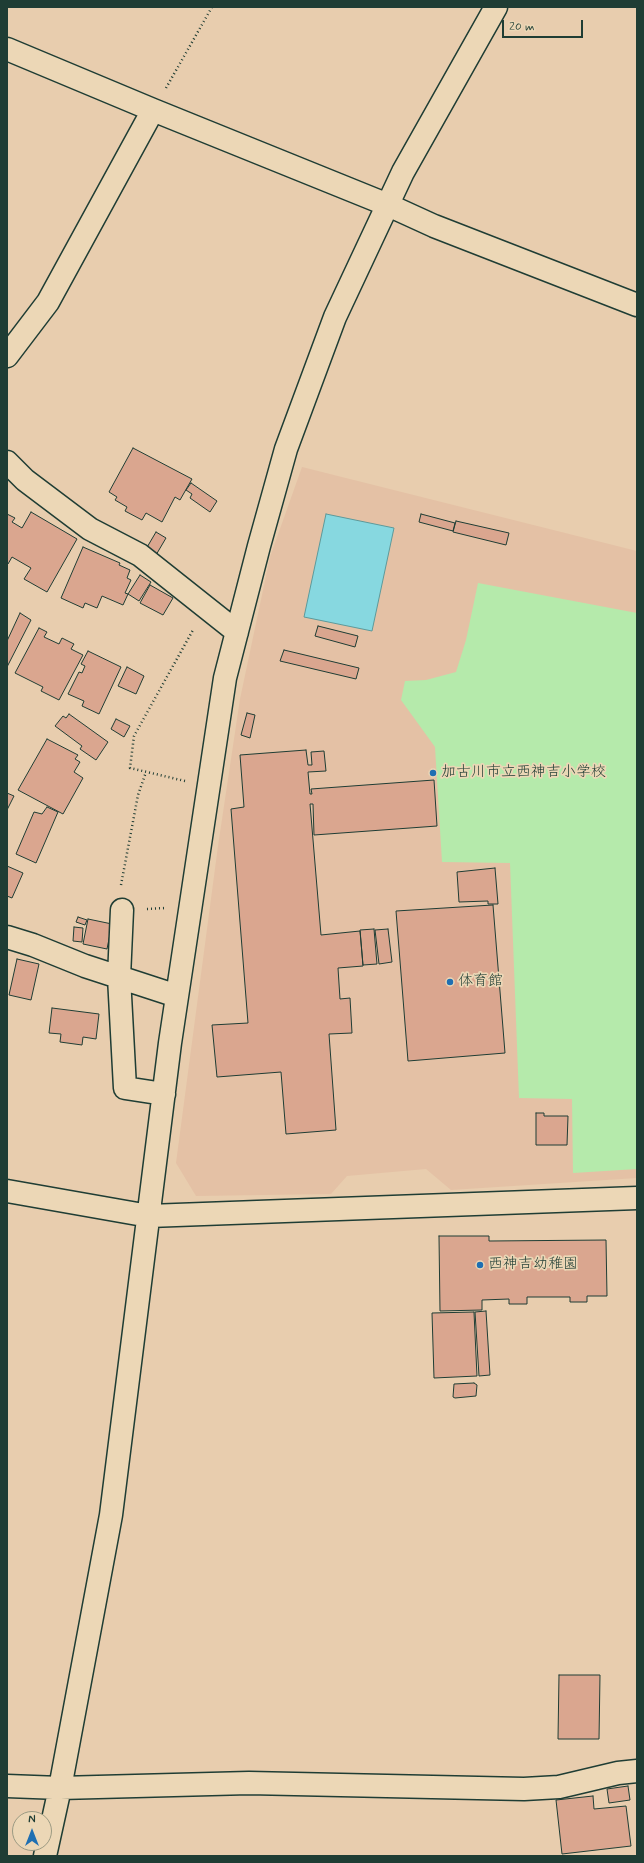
<!DOCTYPE html>
<meta charset="utf-8">
<style>
body{margin:0}
#map{position:relative;width:644px;height:1863px;overflow:hidden;background:#e8cdae;font-family:Mynerve,sans-serif}
canvas{display:block}
.frame{position:absolute;inset:0;border:8px solid #1f3d34;pointer-events:none}
.north{position:absolute;left:12px;top:1811px;width:40px;height:40px;box-sizing:border-box;background:#ecd7b6;border:1px solid #9a9982;border-radius:50%;rotate:0deg;font-size:11px;font-weight:700;line-height:16px;text-align:center;color:#1f3d34}
.north::after{content:'';display:block;margin:auto;width:14px;height:18px;background:#1f6fb2;clip-path:polygon(50% 0,100% 100%,50% 72%,0 100%)}
.scale{position:absolute;left:502px;top:20px;width:81px;height:18px;box-sizing:border-box;border:2px solid #1f3d34;border-top:0;padding-left:5px;font-size:12px;line-height:14px;white-space:nowrap;color:#1f3d34;-webkit-text-stroke:3px #ecd7b6;paint-order:stroke}
</style>
<div id="map">
<canvas width="644" height="1863"></canvas>
<div class="frame"></div>
<div class="north">N</div>
<div class="scale">20 m</div>
</div>
<script>
const ctx = document.querySelector('canvas').getContext('2d');
ctx.lineJoin = 'round';
function fill(path, color) { ctx.fillStyle = color; ctx.fill(path, 'evenodd'); }
const shape = rows => new Path2D(rows.map(r => 'M' + r).join(''));
function trace(path, color, width, dash) { ctx.strokeStyle = color; ctx.lineWidth = width; ctx.lineCap = dash ? 'butt' : 'round'; ctx.setLineDash(dash || []); ctx.stroke(path); }
function write(font, color, halo, rows, align = 'center') {
  ctx.font = font + ' Mynerve,"Klee One",sans-serif'; ctx.lineWidth = 3.5; ctx.setLineDash([]); ctx.textBaseline = 'middle'; ctx.strokeStyle = halo; ctx.fillStyle = color; for (const [text, x, y, turn = 0] of rows) {
    ctx.save(); ctx.translate(x, y); ctx.rotate((+turn || 0) * Math.PI / 180); ctx.textAlign = isNaN(turn) ? turn : align; if (halo) ctx.strokeText(text, 0, 0); ctx.fillText(text, 0, 0); ctx.restore();
  }
}
fill(shape([
 [302,467,637,551,637,1178,451,1190,426,1169,347,1176,331,1194,196,1196,176,1163,218,846,240,699,270,557]
]), '#e4c1a5');
fill(shape([
 [478,583,637,613,637,1169,573,1173,572,1099,519,1098,510,863,442,862,435,747,401,700,405,681,426,680,456,672,466,640]
]), '#b5eaab');
const water = shape([
 [326,514,394,528,372,631,304,617,326,514]
]);
fill(water, '#87d8e0');
trace(water, '#5d9a9b', 1);
const building = shape([
 [133,448,192,479,180,500,175,497,162,522,146,513,142,520,125,511,127,507,115,500,117,497,109,492,133,448],
 [191,483,217,501,210,512,190,498,192,494,186,490,191,483],
 [31,512,77,539,47,592,24,579,31,568,12,557,8,564,7,563,7,514,15,518,12,522,22,528,31,512],
 [421,514,455,523,453,531,419,522,421,514],
 [456,521,509,533,506,545,453,532,456,521],
 [156,532,166,538,156,555,146,549,156,532],
 [83,547,120,563,119,565,130,570,127,578,131,580,125,593,128,594,123,605,102,596,97,608,85,603,83,608,61,598,83,547],
 [140,575,151,582,139,601,128,594,140,575],
 [150,585,173,598,163,615,140,603,150,585],
 [20,613,31,620,7,667,7,641,20,613],
 [318,626,358,636,355,647,315,636,318,626],
 [39,628,47,632,44,637,59,644,62,638,74,644,71,649,83,655,59,700,41,691,43,687,15,673,39,628],
 [284,650,359,668,356,679,280,661,284,650],
 [88,651,121,667,99,714,82,706,84,701,68,694,79,672,82,673,85,666,81,664,88,651],
 [127,667,144,676,136,694,118,686,127,667],
 [247,713,255,715,250,738,241,735,247,713],
 [69,714,108,742,96,760,80,749,82,746,55,726,63,716,66,718,69,714],
 [116,719,130,726,124,737,111,729,116,719],
 [47,739,78,755,75,759,80,762,74,772,83,778,63,814,18,790,47,739],
 [306,750,308,765,312,765,311,752,324,751,326,771,308,772,310,794,312,794,311,789,434,780,437,826,314,835,313,804,310,804,321,935,360,931,363,966,338,968,340,999,350,998,352,1033,329,1034,336,1130,286,1134,281,1072,217,1077,212,1025,248,1023,231,809,244,807,240,755,306,750],
 [7,793,14,796,7,810,7,793],
 [47,807,58,812,36,863,16,854,34,812,42,814,47,807],
 [7,866,23,873,12,898,7,896,7,866],
 [495,868,498,904,488,904,488,901,459,902,457,872,495,868],
 [493,905,505,1053,408,1061,396,911,493,905],
 [78,917,87,920,85,925,76,922,78,917],
 [88,919,112,924,107,949,83,944,88,919],
 [74,927,83,928,82,942,73,941,74,927],
 [374,929,377,964,363,965,360,930,374,929],
 [388,929,392,962,379,964,375,930,388,929],
 [17,959,39,964,31,1000,9,995,17,959],
 [52,1008,99,1014,96,1039,83,1037,82,1045,60,1042,61,1034,49,1033,52,1008],
 [536,1113,544,1113,544,1116,568,1116,567,1145,536,1145,536,1113],
 [439,1236,489,1236,489,1241,606,1240,607,1296,587,1296,587,1302,570,1302,570,1297,527,1297,527,1304,509,1304,509,1299,482,1300,482,1310,440,1311,439,1236],
 [486,1311,490,1375,479,1376,475,1312,486,1311],
 [474,1312,477,1376,434,1378,432,1313,474,1312],
 [474,1383,477,1385,476,1396,455,1398,453,1397,454,1384,474,1383],
 [559,1675,600,1675,599,1739,558,1739,559,1675],
 [628,1786,630,1800,609,1803,607,1789,628,1786],
 [593,1796,594,1809,626,1806,631,1846,562,1854,556,1800,593,1796]
]);
fill(building, '#daa68f');
trace(building, '#1f3d34', 1);
const minor = shape([
 [7,49,153,110,388,205,434,226,637,305],
 [7,356,48,302,153,110],
 [7,462,25,480,90,529,140,555,237,632],
 [122,910,119,977,125,1088,164,1094],
 [7,937,33,945,85,966,177,996],
 [7,1191,149,1216,637,1198],
 [7,1786,60,1788,249,1783,524,1789,559,1787,618,1773,637,1771],
 [45,1856,60,1788,111,1515,170,1043,225,678,259,546,286,449,335,317,403,172,496,7]
]);
trace(minor, '#1f3d34', 25);
trace(shape([
 [166,88,212,7],
 [185,781,130,768,134,736,193,630],
 [121,885,138,795,146,772],
 [147,909,166,908]
]), '#1f3d34', 2.5, [1, 3]);
trace(minor, '#ecd7b6', 22);
for (const [x, y, r, color] of [
 [433,773,4,"#1f6fb2"],
 [450,982,4,"#1f6fb2"],
 [480,1265,4,"#1f6fb2"]
]) { const dot = new Path2D(); dot.arc(x, y, r, 0, 2 * Math.PI); ctx.fillStyle = color; ctx.fill(dot); trace(dot, '#ecd7b6', 1.5); }
write('15px', '#1f3d34', '#ecd7b6', [
 ["加古川市立西神吉小学校",441,773],
 ["体育館",458,982],
 ["西神吉幼稚園",488,1265]
], 'left');
</script>
